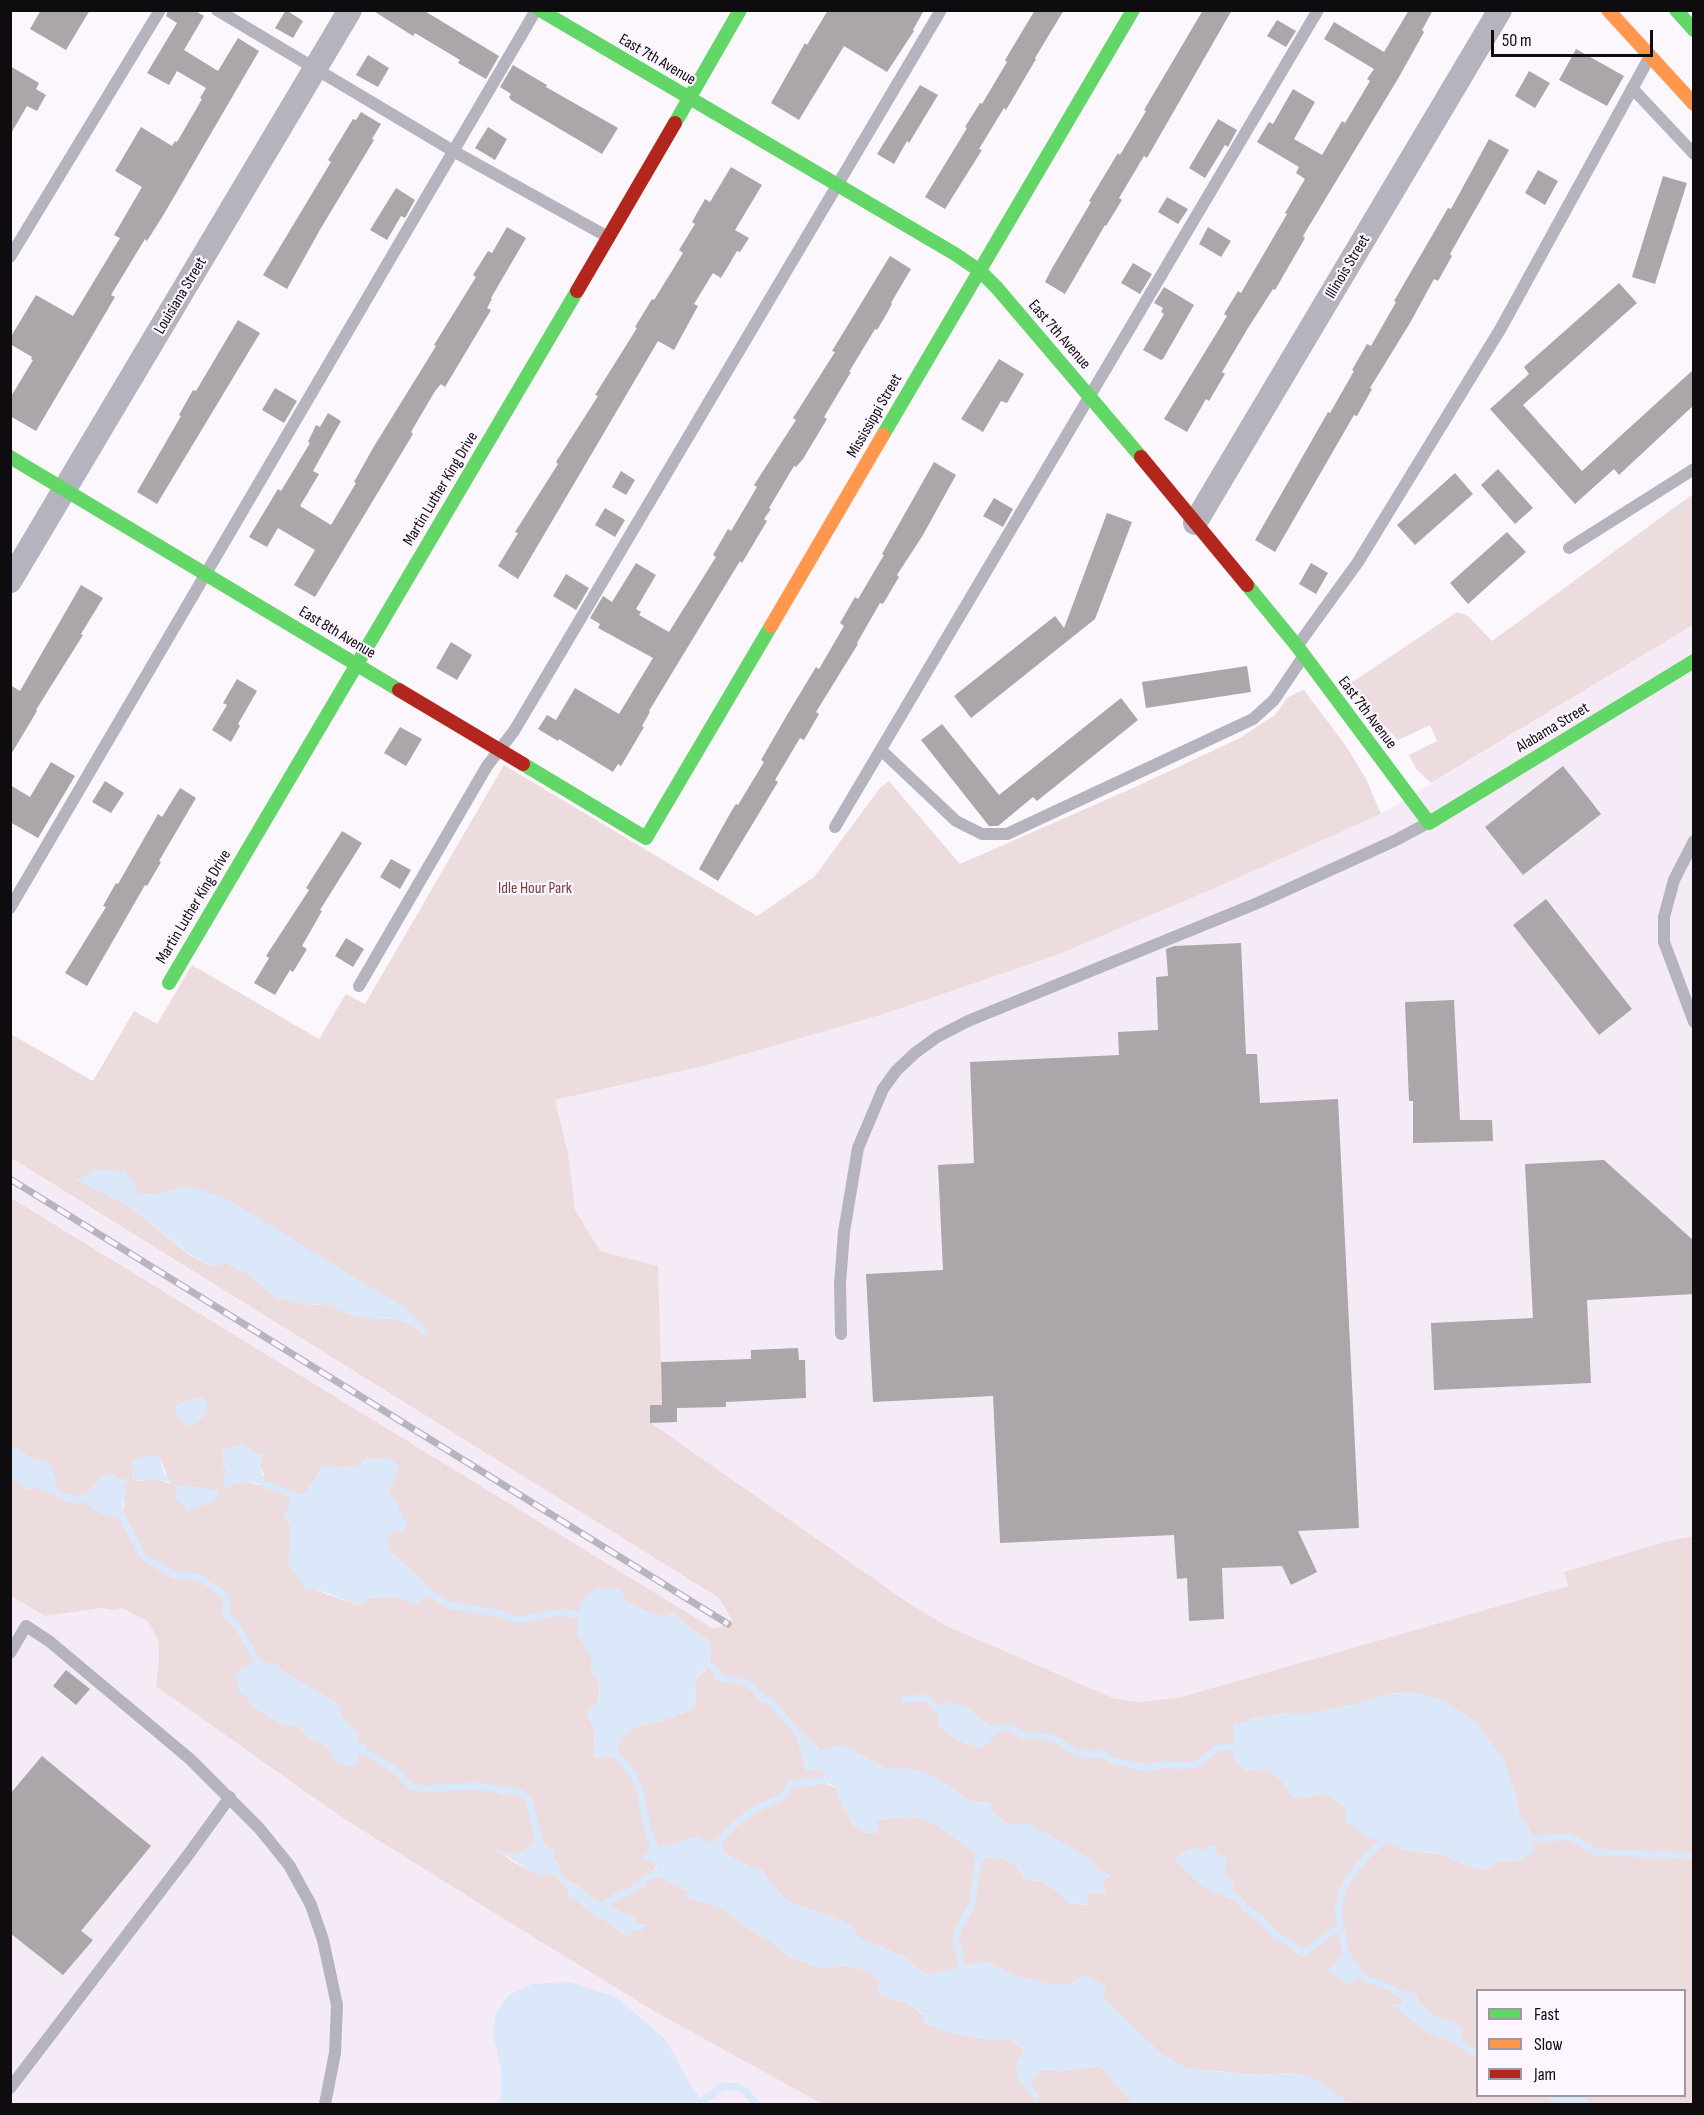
<!DOCTYPE html>
<style>
body{margin:0}
#map{position:relative;width:1704px;height:2115px;overflow:hidden;background:#fcf7fd;font-family:"Sofia Sans Condensed",sans-serif}
canvas{display:block}
.frame{position:absolute;inset:0;border:12px solid #0f0c10;pointer-events:none}
.legend{position:absolute;left:1476px;top:1989px;width:210px;height:108px;box-sizing:border-box;background:#fdf5ff;border:2px solid #9e989f;margin:0;padding:8px 10px;list-style:none;font-size:18px;color:#0f0c10}
.legend li{display:flex;align-items:center;gap:12px;height:30px}
.legend b{width:30px;border:2px solid #9e989f}
.scale{position:absolute;left:1491px;top:30px;width:162px;height:27px;box-sizing:border-box;border:3px solid #0f0c10;border-top:0;padding-left:8px;font-size:18px;line-height:21px;white-space:nowrap;color:#0f0c10;-webkit-text-stroke:4px #fdf5ff;paint-order:stroke}
</style>
<div id="map">
<canvas width="1704" height="2115"></canvas>
<div class="frame"></div>
<ul class="legend">
<li><b style="height:8px;background:#63d668"></b>Fast</li>
<li><b style="height:8px;background:#ff974d"></b>Slow</li>
<li><b style="height:8px;background:#b3261e"></b>Jam</li>
</ul>
<div class="scale">50 m</div>
</div>
<script>
const ctx = document.querySelector('canvas').getContext('2d');
ctx.lineJoin = 'round';
function fill(path, color) { ctx.fillStyle = color; ctx.fill(path, 'evenodd'); }
const shape = rows => new Path2D(rows.map(r => 'M' + r).join(''));
function trace(path, color, width, dash) { ctx.strokeStyle = color; ctx.lineWidth = width; ctx.lineCap = dash ? 'butt' : 'round'; ctx.setLineDash(dash || []); ctx.stroke(path); }
function write(font, color, halo, rows, align = 'center') {
  ctx.font = font + ' "Sofia Sans Condensed",sans-serif'; ctx.lineWidth = 4.5; ctx.setLineDash([]); ctx.textBaseline = 'middle'; ctx.strokeStyle = halo; ctx.fillStyle = color; for (const [text, x, y, turn = 0] of rows) {
    ctx.save(); ctx.translate(x, y); ctx.rotate((+turn || 0) * Math.PI / 180); ctx.textAlign = isNaN(turn) ? turn : align; if (halo) ctx.strokeText(text, 0, 0); ctx.fillText(text, 0, 0); ctx.restore();
  }
}
fill(shape([
 [1693,625,1693,1536,1664,1542,1564,1572,1568,1586,1181,1697,1139,1702,1113,1698,949,1627,910,1604,650,1423,650,1405,661,1405,450,1268,463,1120,887,1013,1057,955,1215,888,1381,814],
 [10,1158,719,1598,732,1620,728,1624,714,1629,11,1197],
 [11,1596,45,1616,102,1608,113,1610,122,1608,147,1621,158,1639,159,1660,659,2014,822,2104,11,2104]
]), '#f5ebf7');
fill(shape([
 [1693,494,1693,625,1431,783,1416,769,1409,755,1437,741,1430,725,1398,740,1375,716,1348,682,1354,681,1457,612,1468,616,1492,641],
 [1304,690,1346,746,1366,779,1381,814,1215,888,1057,955,887,1013,707,1065,555,1100,568,1153,575,1210,600,1251,658,1266,662,1405,650,1405,651,1423,910,1604,949,1627,1113,1698,1139,1702,1181,1697,1568,1586,1564,1572,1664,1542,1693,1536,1693,2104,1589,2104,1586,2096,1684,2096,1684,1990,1478,1990,1478,2096,1547,2096,1554,2104,1347,2104,1340,2096,1294,2073,1257,2075,1186,2068,1162,2055,1104,1999,1104,1985,1053,1984,1016,1976,986,1961,928,1975,915,1967,906,1958,858,1937,850,1924,787,1901,769,1882,763,1871,741,1863,727,1854,722,1849,719,1837,708,1843,677,1843,660,1848,654,1874,690,1892,686,1897,721,1908,749,1929,773,1943,786,1955,822,1969,846,1965,872,1973,880,1982,880,1995,907,2003,950,2033,991,2040,1012,2040,1024,2050,1030,2082,1042,2069,1056,2071,1099,2066,1105,2070,1133,2104,822,2104,659,2014,512,1924,340,1816,156,1686,159,1660,158,1639,147,1621,122,1608,113,1610,102,1608,45,1616,11,1596,11,1478,53,1493,56,1480,45,1461,32,1459,11,1445,10,1197,714,1629,728,1624,732,1620,719,1598,11,1158,11,1034,93,1081,134,1011,157,1024,192,965,319,1039,346,994,365,1004,504,765,757,916,814,877,880,788,889,781,960,864,1133,788,1238,739,1275,715,1287,698,1300,691],
 [124,1171,140,1195,157,1194,189,1186,408,1310,426,1336,408,1323,395,1318,378,1319,351,1315,328,1304,305,1305,275,1297,248,1273,226,1263,212,1266,191,1256,128,1205,77,1180],
 [182,1402,207,1409,201,1419],
 [242,1445,258,1454,259,1465,264,1475,259,1485,248,1482,234,1483,224,1478,228,1470,222,1465,225,1457,221,1450],
 [366,1457,376,1460,387,1457,393,1463,395,1478,387,1491,398,1505,392,1531,386,1541,391,1552,425,1584,433,1596,423,1598,417,1604,392,1596,371,1598,359,1605,312,1589,290,1536,291,1526,284,1517,289,1507,302,1496,315,1480,322,1466,336,1468,360,1467],
 [160,1458,170,1484,159,1479,136,1481,132,1479,134,1470,131,1461],
 [112,1474,116,1479,127,1480,123,1486,124,1505,123,1513,125,1517,119,1514],
 [182,1485,211,1490,219,1490,188,1510,182,1503],
 [623,1600,645,1611,665,1617,673,1613,687,1626,708,1640,711,1650,710,1661,705,1671,697,1677,695,1686,696,1703,691,1710,660,1721,639,1725,623,1736,618,1746,621,1760,610,1756,594,1758,595,1731,586,1711,598,1702,600,1684,591,1671,591,1657],
 [275,1663,283,1672,338,1704,342,1718,358,1733,357,1741,327,1746,309,1738,296,1725,284,1725,252,1706,247,1696],
 [1412,1692,1515,1792,1519,1815,1530,1830,1519,1860,1498,1862,1485,1870,1461,1863,1443,1854,1408,1851,1326,1794,1294,1798,1282,1781,1236,1744,1242,1723,1258,1717,1285,1713,1313,1713,1365,1702,1390,1694],
 [966,1706,980,1720,992,1726,996,1732,990,1742,979,1748,953,1738,938,1724],
 [802,1730,805,1738,814,1743,820,1750,830,1749,837,1746,864,1756,884,1768,895,1770,907,1768,948,1785,968,1800,990,1803,992,1811,1007,1824,1031,1824,1095,1869,1110,1876,1105,1878,1103,1884,1107,1893,1085,1892,1090,1905,1068,1903,1061,1894,1042,1882,1024,1879,1016,1865,1002,1858,987,1858,981,1860,980,1867,977,1854,972,1850,934,1823,914,1816,876,1820,879,1832,867,1833,853,1825,842,1804,837,1789,818,1780,825,1776,822,1770,806,1770,795,1731],
 [539,1837,543,1842,553,1860,561,1867,558,1869,565,1879,581,1888,590,1896,615,1910,634,1917,636,1923,646,1925,633,1930,626,1936,605,1920,594,1916,578,1901,569,1897,568,1890,553,1873,542,1875,532,1872,510,1860,499,1851,506,1853,519,1853,531,1846],
 [1199,1848,1206,1851,1234,1885,1230,1891,1230,1899,1225,1895],
 [1345,1950,1348,1984,1328,1970,1336,1963],
 [1407,1990,1417,1996,1419,2004,1436,2017,1454,2024,1463,2030,1456,2043,1393,2005,1401,2006,1404,1999,1403,1994]
]), '#eddcdd');
fill(shape([
 [96,1169,124,1171,141,1195,157,1194,189,1186,224,1197,408,1310,429,1333,426,1337,408,1323,395,1318,378,1319,350,1315,328,1304,305,1305,275,1297,248,1273,226,1263,212,1266,192,1256,128,1205,76,1180],
 [202,1397,207,1403,207,1409,201,1419,189,1427,176,1416,176,1406,182,1402],
 [11,1445,32,1459,45,1461,51,1466,56,1480,53,1494,37,1488,26,1490,11,1478],
 [242,1445,257,1454,264,1453,263,1460,259,1465,266,1485,248,1482,234,1483,230,1488,224,1487,223,1481,228,1470,222,1465,225,1457,221,1450],
 [154,1454,160,1458,164,1473,174,1484,159,1479,136,1481,132,1479,134,1470,131,1461],
 [366,1457,376,1460,387,1457,398,1465,395,1478,387,1491,398,1505,407,1526,403,1533,392,1531,386,1541,391,1552,425,1584,433,1596,423,1598,417,1604,392,1596,371,1598,359,1605,324,1592,306,1589,288,1563,291,1526,284,1517,289,1507,291,1494,302,1495,315,1480,322,1466,330,1464,337,1468,360,1467],
 [112,1473,116,1479,128,1480,123,1486,127,1491,123,1501,123,1513,126,1520,124,1523,119,1515,112,1517,103,1515,87,1505,81,1499,101,1477],
 [182,1485,211,1490,220,1490,213,1502,188,1510,182,1503,175,1501,176,1486],
 [597,1589,618,1589,624,1594,623,1600,645,1611,665,1617,673,1613,687,1626,708,1640,711,1650,709,1666,697,1677,695,1686,696,1703,691,1710,660,1721,639,1725,623,1736,618,1746,621,1760,610,1756,594,1758,595,1731,586,1711,598,1702,600,1684,591,1671,591,1657,576,1633,581,1600],
 [254,1663,275,1663,283,1672,338,1704,342,1718,359,1733,357,1741,366,1745,367,1753,358,1755,358,1759,352,1768,334,1761,327,1746,309,1738,296,1725,284,1725,252,1706,247,1696,240,1692,235,1679,240,1669],
 [1412,1692,1440,1699,1473,1719,1503,1758,1515,1792,1519,1815,1530,1830,1534,1852,1519,1860,1498,1862,1485,1870,1461,1863,1443,1854,1408,1851,1366,1837,1346,1821,1344,1807,1326,1794,1294,1798,1282,1781,1266,1769,1245,1771,1236,1763,1231,1748,1236,1744,1233,1738,1234,1723,1242,1723,1258,1717,1285,1713,1313,1713,1365,1702,1390,1694],
 [946,1702,966,1706,980,1720,992,1726,1000,1725,1001,1727,990,1742,979,1748,953,1738,938,1724,936,1708],
 [802,1730,805,1738,814,1743,820,1750,845,1745,884,1768,895,1770,907,1768,926,1773,948,1785,968,1800,990,1803,992,1811,1007,1824,1031,1824,1089,1858,1096,1865,1095,1869,1111,1875,1105,1878,1103,1884,1107,1893,1085,1893,1091,1905,1068,1903,1060,1894,1042,1882,1024,1879,1016,1865,1002,1858,987,1858,982,1860,980,1867,977,1868,974,1863,977,1854,972,1850,934,1823,914,1816,877,1820,879,1832,867,1833,853,1825,842,1804,837,1789,828,1783,824,1785,818,1780,825,1776,822,1771,806,1770,795,1731],
 [538,1836,545,1846,554,1849,556,1854,553,1860,561,1867,559,1869,565,1879,581,1888,590,1896,615,1910,634,1917,636,1923,647,1925,641,1931,634,1930,630,1936,626,1936,605,1920,594,1916,578,1901,569,1897,568,1890,553,1873,542,1875,532,1872,495,1849,506,1853,519,1853,531,1846],
 [698,1836,708,1843,719,1837,722,1838,722,1849,727,1854,741,1863,763,1871,769,1882,787,1901,850,1924,858,1937,906,1958,915,1967,928,1975,986,1961,1016,1976,1053,1984,1069,1984,1083,1975,1105,1985,1104,1999,1162,2055,1186,2068,1257,2075,1294,2073,1316,2079,1340,2096,1347,2104,1133,2104,1105,2070,1099,2066,1056,2071,1042,2069,1030,2082,1040,2097,1036,2101,1020,2082,1015,2066,1024,2050,1013,2040,991,2040,950,2033,923,2023,924,2014,907,2003,880,1995,876,1989,880,1982,872,1973,846,1965,822,1969,786,1955,773,1943,749,1929,721,1908,686,1897,689,1892,654,1874,657,1865,641,1857,648,1853,652,1843,660,1848],
 [1210,1845,1216,1845,1216,1853,1227,1859,1224,1873,1235,1885,1231,1891,1236,1895,1235,1898,1230,1899,1203,1887,1174,1859,1188,1849,1199,1848,1206,1851],
 [1345,1950,1350,1953,1363,1973,1364,1978,1356,1979,1349,1985,1327,1970,1336,1963],
 [570,1982,616,1997,666,2040,688,2081,704,2104,498,2104,501,2096,501,2067,493,2034,496,2013,509,1995,532,1984],
 [1390,1984,1403,1993,1407,1990,1417,1996,1419,2004,1436,2017,1454,2024,1463,2030,1456,2044,1428,2033,1392,2005,1401,2006,1403,2000,1391,1992],
 [1547,2096,1586,2096,1589,2104,1554,2104]
]), '#dae8fa');
trace(shape([
 [259,1480,266,1485,291,1494,296,1501],
 [47,1487,67,1498,76,1500,90,1498],
 [121,1515,142,1554,148,1560,174,1575,198,1577,223,1594,228,1607,225,1615,235,1623,262,1668],
 [426,1591,449,1605,498,1613,519,1620,546,1614,565,1612,587,1618],
 [701,1663,712,1667,717,1671,718,1677,724,1679,741,1681,751,1686,764,1700,770,1700,800,1736],
 [904,1699,927,1698,936,1708,944,1712],
 [993,1728,1011,1728,1022,1735,1047,1737,1059,1741,1075,1753,1093,1755,1102,1753,1111,1760,1147,1768,1167,1764,1181,1766,1196,1764,1218,1748,1238,1747],
 [361,1749,396,1771,412,1787,422,1789,477,1786,494,1788,504,1792,509,1790,519,1792,528,1798,540,1844],
 [616,1753,632,1773,640,1790,647,1827,655,1849],
 [1525,1839,1570,1837,1596,1852,1694,1856],
 [717,1844,733,1826,753,1810,780,1798,789,1789,790,1785,826,1780],
 [1228,1892,1238,1898,1245,1908,1260,1918,1275,1934,1291,1944,1302,1954,1334,1930,1341,1928],
 [600,1908,614,1898,642,1885,643,1880,654,1874,662,1872],
 [1346,1957,1338,1909,1343,1889,1349,1878,1364,1859,1381,1842,1389,1838],
 [1357,1973,1364,1978,1391,1988,1398,1993],
 [962,1976,960,1952,955,1939,958,1930,972,1905,978,1861],
 [1451,2035,1467,2049,1478,2055],
 [702,2101,714,2093,722,2086,737,2087,745,2091,757,2104]
]), '#dae8fa', 7);
fill(shape([
 [41,10,90,10,66,50,30,29],
 [168,10,194,10,204,16,184,50,218,71,238,38,259,51,164,214,147,241,145,239,111,295,115,297,36,431,10,416,10,398,33,360,31,359,32,357,10,344,10,338,36,295,73,316,120,238,114,235,142,187,115,171,141,127,172,146,175,141,177,142,202,99,200,98,206,88,177,71,169,85,147,73,177,23,166,16],
 [286,10,303,21,293,38,275,28],
 [372,10,423,10,499,56,486,79,458,63,460,60,415,33,413,36],
 [828,10,924,10,913,30,914,31,887,72,844,46,799,120,771,103,805,43,807,45],
 [1035,10,1064,10,1035,58,1036,59,1006,110,1004,108,979,149,982,150,945,209,925,197,967,128,965,127,980,103,982,104,1007,62,1005,60],
 [1203,10,1232,10,1147,158,1144,156,1119,198,1122,200,1106,226,1105,225,1065,294,1045,282,1051,270,1091,202,1089,201,1118,153,1120,155,1146,111,1144,110],
 [1409,10,1433,10,1422,30,1424,32,1399,77,1303,236,1305,238,1275,290,1273,289,1248,328,1222,372,1225,374,1209,401,1206,399,1187,432,1164,419,1227,316,1224,314,1238,291,1241,293,1287,214,1285,213,1305,179,1296,173,1299,167,1257,142,1269,122,1273,124,1293,89,1315,102,1294,139,1322,155,1342,121,1345,123,1370,81,1367,79,1374,69,1324,39,1334,22,1384,52],
 [1277,20,1296,31,1286,47,1267,36],
 [1576,49,1624,76,1607,106,1559,80],
 [368,55,389,68,378,87,356,75],
 [513,65,547,85,546,87,618,128,602,154,511,100,509,97,511,94,500,87],
 [10,66,39,83,36,89,46,95,37,111,27,106,10,135],
 [1529,71,1550,83,1535,108,1515,96],
 [920,85,938,95,909,143,907,141,894,164,877,154],
 [361,112,381,124,372,139,374,140,321,228,287,289,263,275,331,162,328,160,353,119,356,120],
 [1218,119,1237,130,1228,147,1225,145,1205,178,1189,168],
 [488,127,507,139,495,160,475,148],
 [1489,139,1509,150,1450,254,1452,256,1438,281,1434,279,1410,323,1370,388,1372,389,1357,416,1354,415,1275,552,1255,540,1328,412,1330,413,1354,371,1352,370,1367,344,1371,346,1396,302,1394,301,1448,208,1451,209],
 [731,167,762,185,735,230,749,238,740,252,737,251,721,278,713,273,694,304,698,306,674,350,658,341,518,579,498,566,518,533,515,532,558,464,556,462,598,396,595,395,637,328,635,327,652,299,654,300,683,253,679,250,695,224,692,222,705,199,710,202],
 [1538,170,1558,181,1545,205,1525,193],
 [1663,176,1687,183,1655,284,1632,277],
 [396,188,415,200,405,218,401,216,387,240,370,230],
 [1167,197,1188,209,1178,224,1158,212],
 [507,227,526,238,491,298,492,299,487,308,491,310,445,387,441,384,435,391,411,432,413,434,315,597,294,585,315,550,278,528,267,547,249,537,278,489,281,491,310,443,308,442,316,425,320,427,328,413,341,421,313,471,319,474,300,506,331,525,356,483,354,482,373,448,436,346,434,345,476,277,473,275,488,251,492,253],
 [1208,227,1231,241,1221,257,1199,244],
 [890,256,911,269,891,303,892,304,886,315,877,330,875,329,849,372,851,372,824,417,827,419,803,459,796,467,794,466,769,508,771,509,764,519,767,521,742,563,740,561,649,711,650,712,642,726,644,727,621,766,618,764,613,772,559,739,558,741,538,729,547,715,556,720,575,688,619,714,653,658,598,628,600,624,590,618,603,596,612,602,636,563,656,575,636,609,641,612,639,615,669,632,716,557,713,555,728,529,731,531,757,487,754,485,796,420,793,418,835,352,832,351],
 [1133,263,1152,274,1140,294,1121,283],
 [1619,283,1637,303,1523,405,1582,471,1694,369,1694,405,1619,475,1614,469,1575,504,1490,409,1529,374,1524,367],
 [1164,287,1194,305,1163,359,1161,360,1143,350,1164,314,1161,312,1163,308,1154,303],
 [238,320,260,333,157,504,137,492,181,416,179,415,193,390,196,391],
 [999,359,1024,374,1007,403,1001,401,983,432,961,419],
 [275,388,297,401,284,423,262,410],
 [934,462,956,475,923,535,897,575,899,577,883,604,880,603,857,643,858,644,816,712,819,714,804,740,800,738,775,780,778,782,718,881,699,869,732,810,736,804,738,805,764,762,761,760,787,715,816,667,819,669,844,626,840,623,855,597,858,599,884,555,882,554],
 [1498,469,1533,508,1515,524,1481,485],
 [621,471,635,480,626,495,612,487],
 [1455,473,1473,494,1415,545,1397,525],
 [994,498,1013,509,1003,527,983,516],
 [605,508,625,520,615,537,595,525],
 [1107,513,1132,522,1095,619,971,718,954,696,1055,616,1064,628],
 [1507,532,1526,552,1468,604,1450,583],
 [1311,563,1328,573,1316,594,1299,584],
 [566,574,589,588,576,610,553,596],
 [81,585,103,598,81,634,83,635,36,710,37,711,10,756,10,685,20,691],
 [451,642,472,655,457,680,436,668],
 [1247,666,1251,692,1146,708,1142,682],
 [237,679,257,691,238,724,240,726,231,742,212,730,227,705,223,703],
 [1121,698,1138,720,1037,801,1033,797,998,826,989,826,921,740,942,724,999,795],
 [400,727,422,739,406,766,384,753],
 [51,762,75,776,38,838,10,822,10,785,30,797],
 [1563,766,1601,814,1523,875,1485,827],
 [105,781,124,793,111,813,92,802],
 [180,788,196,798,159,861,161,862,147,886,145,885,87,986,65,973,106,907,103,906,116,883,118,884,158,814,162,817],
 [342,831,362,843,320,910,322,911,302,946,307,949,293,972,290,970,275,995,254,983,269,958,266,956,309,890,306,888],
 [391,859,411,870,400,889,380,877],
 [1546,899,1632,1009,1599,1035,1513,925],
 [346,938,364,949,353,967,335,956],
 [1241,943,1246,1054,1257,1054,1260,1103,1338,1099,1359,1528,1298,1531,1317,1572,1291,1585,1282,1566,1222,1568,1224,1619,1189,1621,1187,1578,1177,1579,1174,1535,1000,1543,993,1396,873,1402,866,1274,943,1270,938,1165,974,1163,970,1062,1119,1055,1118,1032,1158,1030,1156,977,1168,976,1166,949,1174,946],
 [1454,1000,1460,1120,1492,1120,1493,1141,1413,1143,1413,1101,1409,1101,1405,1002],
 [1604,1160,1694,1241,1694,1294,1587,1300,1591,1383,1434,1390,1431,1323,1533,1318,1525,1164],
 [798,1348,799,1360,805,1360,806,1398,726,1402,726,1407,677,1408,677,1422,650,1423,650,1405,662,1405,661,1362,751,1359,751,1350],
 [66,1670,90,1689,76,1705,53,1686],
 [42,1756,151,1846,81,1931,93,1940,63,1975,10,1933,10,1794]
]), '#aaa6a9');
trace(shape([
 [217,10,455,152,608,237],
 [1632,88,1694,154],
 [10,257,160,10],
 [1569,548,1694,469],
 [1298,645,1358,562,1501,328,1649,58],
 [881,750,956,821,982,834,1007,834,1253,719,1274,700,1303,657],
 [835,827,1318,10],
 [1694,841,1674,880,1664,917,1664,942,1694,1022],
 [10,908,536,10],
 [359,986,487,766,514,731,941,10],
 [841,1334,840,1284,844,1232,858,1148,883,1089,896,1071,915,1053,937,1037,968,1021,1260,902,1394,841,1428,823],
 [10,1653,26,1626,49,1641,190,1759,259,1828,289,1865,311,1905,323,1940,337,2005,335,2053,325,2104],
 [10,2088,188,1855,230,1797]
]), '#b4b3be', 12);
trace(shape([
 [1195,523,1500,10],
 [10,581,350,10]
]), '#b4b3be', 24);
trace(shape([
 [540,10,955,254,980,271,997,288,1141,457],
 [1676,10,1694,30],
 [675,123,740,10],
 [883,435,1133,10],
 [10,457,399,690],
 [1247,585,1297,646,1429,823,1694,661],
 [523,764,646,838,771,626],
 [169,983,577,291]
]), '#63d668', 14);
trace(shape([
 [1608,10,1694,104],
 [771,626,883,435]
]), '#ff974d', 14);
trace(shape([
 [577,291,675,123],
 [1141,457,1247,585],
 [399,690,523,764]
]), '#b3261e', 14);
const rail = shape([
 [10,1179,728,1624]
]);
trace(rail, '#b6b4bc', 7);
trace(rail, '#fdf5ff', 4.5, [14]);
write('16px', '#0f0c10', '#fdf5ff', [
 ["East 7th Avenue",657,60,30],
 ["Illinois Street",1348,267,-59],
 ["Louisiana Street",181,296,-59],
 ["East 7th Avenue",1059,335,49],
 ["Mississippi Street",875,416,-60],
 ["Martin Luther King Drive",441,489,-59],
 ["East 8th Avenue",337,633,31],
 ["East 7th Avenue",1367,713,53],
 ["Alabama Street",1553,728,-31],
 ["Martin Luther King Drive",194,907,-59]
]);
write('16px', '#763e36', '#fdf5ff', [
 ["Idle Hour Park",535,889]
]);
</script>
